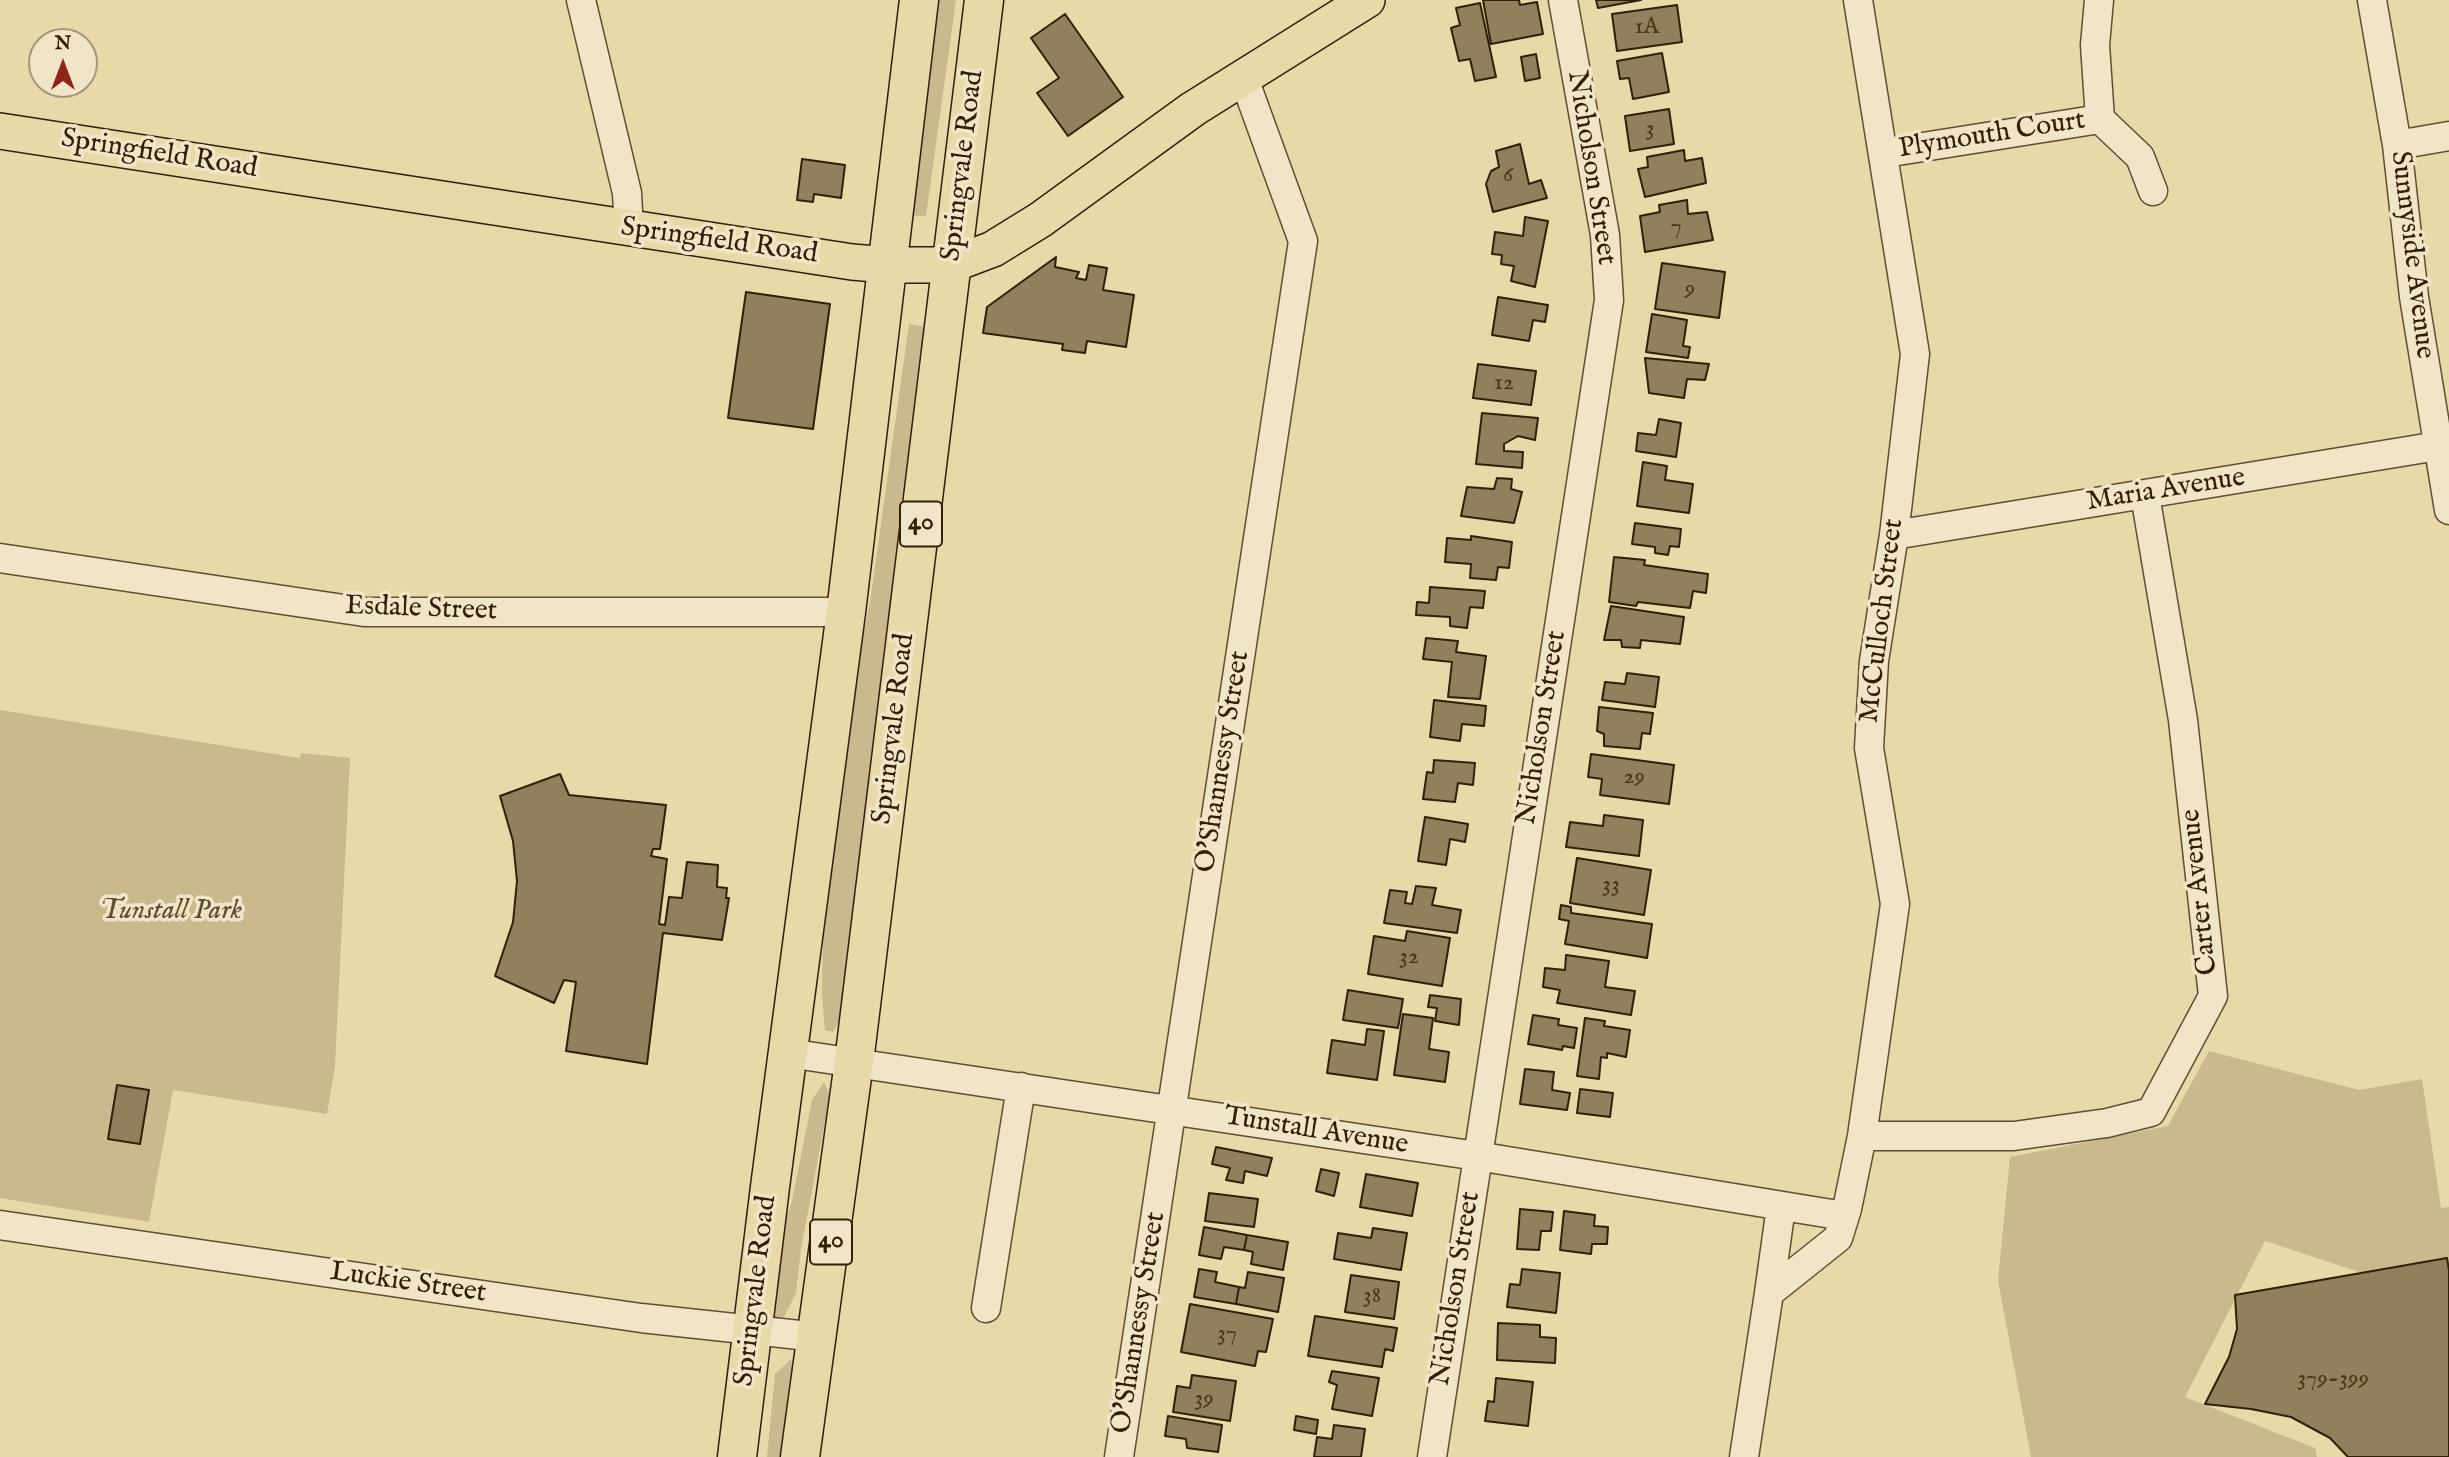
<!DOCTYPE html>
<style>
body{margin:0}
#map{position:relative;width:2449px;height:1457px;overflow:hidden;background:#e8d9a9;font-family:"IM FELL English",serif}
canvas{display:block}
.north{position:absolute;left:28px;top:28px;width:70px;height:70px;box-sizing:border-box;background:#f0e6c7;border:2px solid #a4967a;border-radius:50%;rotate:0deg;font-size:19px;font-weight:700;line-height:28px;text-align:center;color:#321f07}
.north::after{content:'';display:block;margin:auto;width:24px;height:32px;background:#8f2418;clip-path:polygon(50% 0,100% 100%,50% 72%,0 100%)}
</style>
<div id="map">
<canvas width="2449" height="1457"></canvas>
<div class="north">N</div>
</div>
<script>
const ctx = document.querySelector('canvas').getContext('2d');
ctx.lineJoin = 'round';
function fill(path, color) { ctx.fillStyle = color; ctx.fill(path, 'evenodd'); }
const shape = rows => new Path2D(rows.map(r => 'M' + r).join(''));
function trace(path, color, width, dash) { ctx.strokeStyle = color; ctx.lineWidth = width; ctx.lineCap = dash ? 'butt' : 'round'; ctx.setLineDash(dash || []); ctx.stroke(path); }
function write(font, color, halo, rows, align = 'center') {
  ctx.font = font + ' "IM FELL English",serif'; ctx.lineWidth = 7; ctx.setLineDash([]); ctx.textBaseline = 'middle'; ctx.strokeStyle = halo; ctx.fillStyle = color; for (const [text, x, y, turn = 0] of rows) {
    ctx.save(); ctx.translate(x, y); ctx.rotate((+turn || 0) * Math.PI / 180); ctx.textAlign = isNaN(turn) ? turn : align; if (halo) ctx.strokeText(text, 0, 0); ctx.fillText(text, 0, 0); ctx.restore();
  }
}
fill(shape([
 [937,0,956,0,926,216,913,216],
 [909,324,925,327,841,1018,833,1032,825,1030,822,994,823,927,848,709,870,602],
 [0,710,300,758,301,753,350,758,335,1066,327,1114,173,1090,149,1222,0,1198],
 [2209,1051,2359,1090,2422,1079,2441,1208,2449,1207,2449,1457,2395,1284,2265,1241,2185,1397,2315,1448,2317,1457,2031,1457,1998,1280,2010,1157,2168,1126],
 [824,1082,830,1095,801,1249,796,1293,784,1317,775,1318,772,1305,778,1243,792,1201,812,1100],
 [791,1359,796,1377,785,1457,767,1457,775,1374]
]), '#c9b98d');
const building = shape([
 [1483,0,1519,0,1520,5,1537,2,1543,34,1491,44,1483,0],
 [1596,0,1641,0,1598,8,1596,0],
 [1480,3,1496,77,1475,81,1470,59,1459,61,1451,28,1460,25,1456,8,1480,3],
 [1677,5,1682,42,1617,51,1612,14,1677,5],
 [1065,14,1123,97,1068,136,1037,93,1059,78,1031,38,1065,14],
 [1662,53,1669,92,1633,99,1629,78,1620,79,1617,61,1662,53],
 [1536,54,1540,78,1525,81,1521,57,1536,54],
 [1669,109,1674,144,1630,151,1625,116,1669,109],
 [1520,144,1529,184,1541,180,1547,198,1493,212,1486,184,1491,171,1499,167,1496,151,1520,144],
 [1684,150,1685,161,1702,158,1706,183,1645,197,1638,169,1648,167,1647,157,1684,150],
 [802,159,845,165,841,198,814,194,813,202,797,200,802,159],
 [1687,200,1688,214,1707,212,1713,240,1645,252,1640,216,1660,212,1659,205,1687,200],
 [1525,217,1548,221,1535,287,1511,281,1514,266,1501,264,1502,255,1492,254,1495,232,1523,236,1525,217],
 [1056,257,1055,267,1079,272,1076,278,1086,280,1089,265,1107,268,1103,290,1134,295,1126,347,1087,341,1085,353,1062,350,1063,344,983,333,987,307,1056,257],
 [1662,263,1725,272,1719,318,1655,309,1662,263],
 [746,292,830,304,813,429,728,418,746,292],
 [1498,297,1548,305,1545,322,1533,320,1529,341,1492,335,1498,297],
 [1652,314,1687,320,1683,346,1690,347,1688,358,1646,352,1652,314],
 [1645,358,1709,364,1705,380,1687,379,1684,398,1649,393,1645,358],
 [1478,364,1536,371,1531,405,1473,398,1478,364],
 [1482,413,1538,418,1535,440,1518,436,1504,444,1504,451,1523,452,1522,468,1476,464,1482,413],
 [1659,419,1681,423,1676,457,1636,451,1638,433,1656,435,1659,419],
 [1643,462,1667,466,1665,480,1693,484,1689,513,1637,506,1643,462],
 [1497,478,1512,479,1511,489,1522,492,1514,523,1461,516,1467,487,1494,489,1497,478],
 [1635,523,1681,529,1679,547,1670,546,1668,555,1655,553,1655,547,1632,544,1635,523],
 [1471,536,1512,542,1509,568,1498,567,1496,580,1470,578,1471,564,1445,562,1447,538,1471,540,1471,536],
 [1614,557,1645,560,1644,565,1708,574,1706,593,1693,591,1690,608,1638,602,1636,606,1609,602,1614,557],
 [1430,587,1485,591,1483,608,1470,607,1467,628,1450,626,1450,617,1416,615,1417,602,1429,603,1430,587],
 [1611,606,1684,617,1680,644,1641,640,1640,648,1622,647,1621,640,1604,640,1611,606],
 [1426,638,1458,641,1456,652,1486,656,1480,699,1448,697,1452,662,1423,659,1426,638],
 [1627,673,1659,677,1655,707,1602,700,1605,682,1625,684,1627,673],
 [1434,700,1486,706,1484,726,1462,724,1460,741,1430,737,1434,700],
 [1599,707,1653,713,1650,734,1642,733,1640,749,1604,746,1604,734,1597,731,1599,707],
 [1591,754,1674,765,1669,804,1600,795,1602,779,1588,777,1591,754],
 [1434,760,1475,763,1473,785,1458,783,1455,802,1423,799,1427,772,1433,773,1434,760],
 [560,774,569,795,666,805,660,849,653,849,651,856,667,859,659,924,665,925,669,897,682,898,687,862,718,865,717,887,727,888,726,898,729,898,722,940,663,933,647,1064,566,1051,576,982,564,980,554,1003,495,976,513,922,517,881,513,841,500,796,560,774],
 [1604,815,1643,820,1639,856,1566,847,1570,822,1603,826,1604,815],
 [1425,817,1468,824,1465,842,1450,839,1446,865,1418,861,1425,817],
 [1577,858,1651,870,1644,915,1570,903,1577,858],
 [1416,886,1436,888,1432,905,1461,910,1457,933,1384,923,1390,890,1407,892,1405,903,1412,904,1416,886],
 [1561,905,1571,907,1571,913,1652,924,1647,958,1565,944,1569,921,1559,919,1561,905],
 [1407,931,1450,938,1442,986,1368,974,1374,936,1405,941,1407,931],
 [1566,955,1609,961,1605,987,1635,991,1631,1015,1557,1003,1560,990,1543,987,1545,968,1565,970,1566,955],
 [1348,990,1403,999,1398,1028,1343,1020,1348,990],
 [1430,995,1461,999,1459,1025,1435,1021,1437,1008,1428,1007,1430,995],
 [1403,1014,1433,1018,1429,1049,1449,1052,1445,1082,1394,1075,1403,1014],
 [1533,1015,1559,1019,1558,1025,1577,1028,1574,1048,1563,1046,1562,1050,1528,1044,1533,1015],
 [1585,1018,1605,1021,1604,1026,1630,1030,1626,1057,1607,1053,1607,1058,1601,1057,1599,1079,1577,1076,1585,1018],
 [1367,1029,1384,1031,1377,1080,1327,1073,1332,1040,1365,1045,1367,1029],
 [1525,1069,1554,1072,1552,1090,1570,1093,1567,1110,1520,1104,1525,1069],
 [117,1085,149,1090,140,1144,108,1139,117,1085],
 [1580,1089,1613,1093,1610,1117,1577,1113,1580,1089],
 [1216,1147,1272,1158,1267,1176,1245,1171,1243,1183,1226,1180,1230,1168,1212,1164,1216,1147],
 [1321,1169,1339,1173,1334,1196,1316,1191,1321,1169],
 [1366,1174,1418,1183,1412,1216,1360,1207,1366,1174],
 [1209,1193,1258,1199,1254,1227,1205,1221,1209,1193],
 [1520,1209,1553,1212,1551,1231,1541,1231,1539,1250,1517,1249,1520,1209],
 [1564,1211,1595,1215,1594,1226,1608,1227,1607,1244,1592,1244,1591,1254,1560,1250,1564,1211],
 [1204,1227,1247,1235,1244,1250,1224,1247,1221,1259,1199,1255,1204,1227],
 [1373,1228,1407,1233,1401,1270,1334,1259,1338,1233,1371,1238,1373,1228],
 [1247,1235,1288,1242,1283,1270,1251,1264,1253,1252,1244,1250,1247,1235],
 [2447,1258,2449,1270,2449,1457,2348,1457,2330,1438,2291,1417,2251,1409,2205,1404,2229,1357,2237,1329,2235,1295,2447,1258],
 [1199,1269,1217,1272,1215,1282,1239,1287,1236,1304,1194,1297,1199,1269],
 [1522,1269,1560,1273,1556,1313,1507,1307,1510,1284,1520,1285,1522,1269],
 [1248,1272,1284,1278,1278,1312,1236,1304,1239,1287,1245,1288,1248,1272],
 [1351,1275,1399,1282,1394,1319,1345,1312,1351,1275],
 [1190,1304,1273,1319,1266,1352,1258,1351,1255,1366,1181,1352,1190,1304],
 [1315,1316,1397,1328,1393,1351,1385,1349,1382,1367,1308,1356,1315,1316],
 [1498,1323,1540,1325,1540,1337,1556,1338,1555,1363,1497,1360,1498,1323],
 [1332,1371,1379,1378,1372,1416,1332,1409,1337,1385,1329,1382,1332,1371],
 [1192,1375,1236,1381,1230,1421,1173,1412,1177,1386,1190,1388,1192,1375],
 [1496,1378,1533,1382,1528,1426,1485,1421,1488,1401,1494,1402,1496,1378],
 [1168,1416,1222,1425,1218,1452,1187,1448,1186,1439,1165,1436,1168,1416],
 [1296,1416,1318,1420,1316,1434,1294,1430,1296,1416],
 [1334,1425,1365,1429,1361,1457,1314,1457,1317,1437,1332,1439,1334,1425]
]);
fill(building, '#91805b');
trace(building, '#321f07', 2);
const minor = shape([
 [581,0,627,193,628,211,625,228],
 [2099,0,2095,45,2100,119,2140,157,2153,191],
 [2372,0,2397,145,2414,297,2449,510],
 [2397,145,2449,136],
 [1885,153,2100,119],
 [1894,535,2438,446],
 [0,558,364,612,846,612],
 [788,1053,1477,1156,1844,1216],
 [1862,1136,2014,1136,2107,1123,2151,1112,2213,996,2183,720,2145,495],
 [0,1225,641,1318,818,1337],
 [1769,1293,1781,1207],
 [986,1308,1021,1087],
 [1119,1457,1303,241,1243,76],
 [1432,1457,1609,300,1605,235,1563,0],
 [1744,1457,1769,1293,1838,1238,1847,1209,1862,1136,1895,904,1869,748,1874,661,1894,535,1915,354,1858,0]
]);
const major = shape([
 [0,131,852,262,888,265,935,265,964,260,993,249,1040,220,1193,109,1367,0]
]);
const highway = shape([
 [737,1457,770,1187,846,612,919,0],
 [800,1457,854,1062,984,0]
]);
trace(minor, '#604e30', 31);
trace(major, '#321f07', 38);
trace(highway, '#321f07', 41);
trace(minor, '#f0e6c7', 28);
trace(major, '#e8d9a9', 35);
trace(highway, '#e8d9a9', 38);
write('24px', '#4a371c', null, [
 ["1A",1647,28],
 ["3",1650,130],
 ["6",1508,176],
 ["7",1676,228],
 ["9",1690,290],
 ["12",1504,384],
 ["29",1634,778],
 ["33",1611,886],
 ["32",1409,958],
 ["38",1372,1297],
 ["37",1227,1335],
 ["379-399",2333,1380],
 ["39",1204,1400]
]);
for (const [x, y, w] of [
 [921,524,42],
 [831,1242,42]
]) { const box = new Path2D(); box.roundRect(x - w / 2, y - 22.5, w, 45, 5); ctx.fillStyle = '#f0e6c7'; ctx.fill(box); trace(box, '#321f07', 2); }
write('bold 26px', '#321f07', null, [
 ["40",921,524],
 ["40",831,1242]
]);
write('28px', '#321f07', '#f0e6c7', [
 ["Plymouth Court",1992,136,-9],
 ["Springfield Road",159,155,9],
 ["Springvale Road",964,166,-83],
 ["Nicholson Street",1590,168,81],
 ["Springfield Road",719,242,8],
 ["Sunnyside Avenue",2411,255,83],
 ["Maria Avenue",2166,491,-9],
 ["Esdale Street",421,610,2],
 ["McCulloch Street",1883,621,-83],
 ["Nicholson Street",1543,728,-81],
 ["Springvale Road",895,729,-83],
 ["O'Shannessy Street",1224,762,-81],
 ["Carter Avenue",2201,892,-96],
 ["Tunstall Avenue",1316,1132,9],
 ["Luckie Street",408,1284,8],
 ["Nicholson Street",1457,1289,-81],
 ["Springvale Road",757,1291,-83],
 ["O'Shannessy Street",1140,1323,-81]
]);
write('italic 28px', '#5f4d2f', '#f0e6c7', [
 ["Tunstall Park",171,912]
]);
</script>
